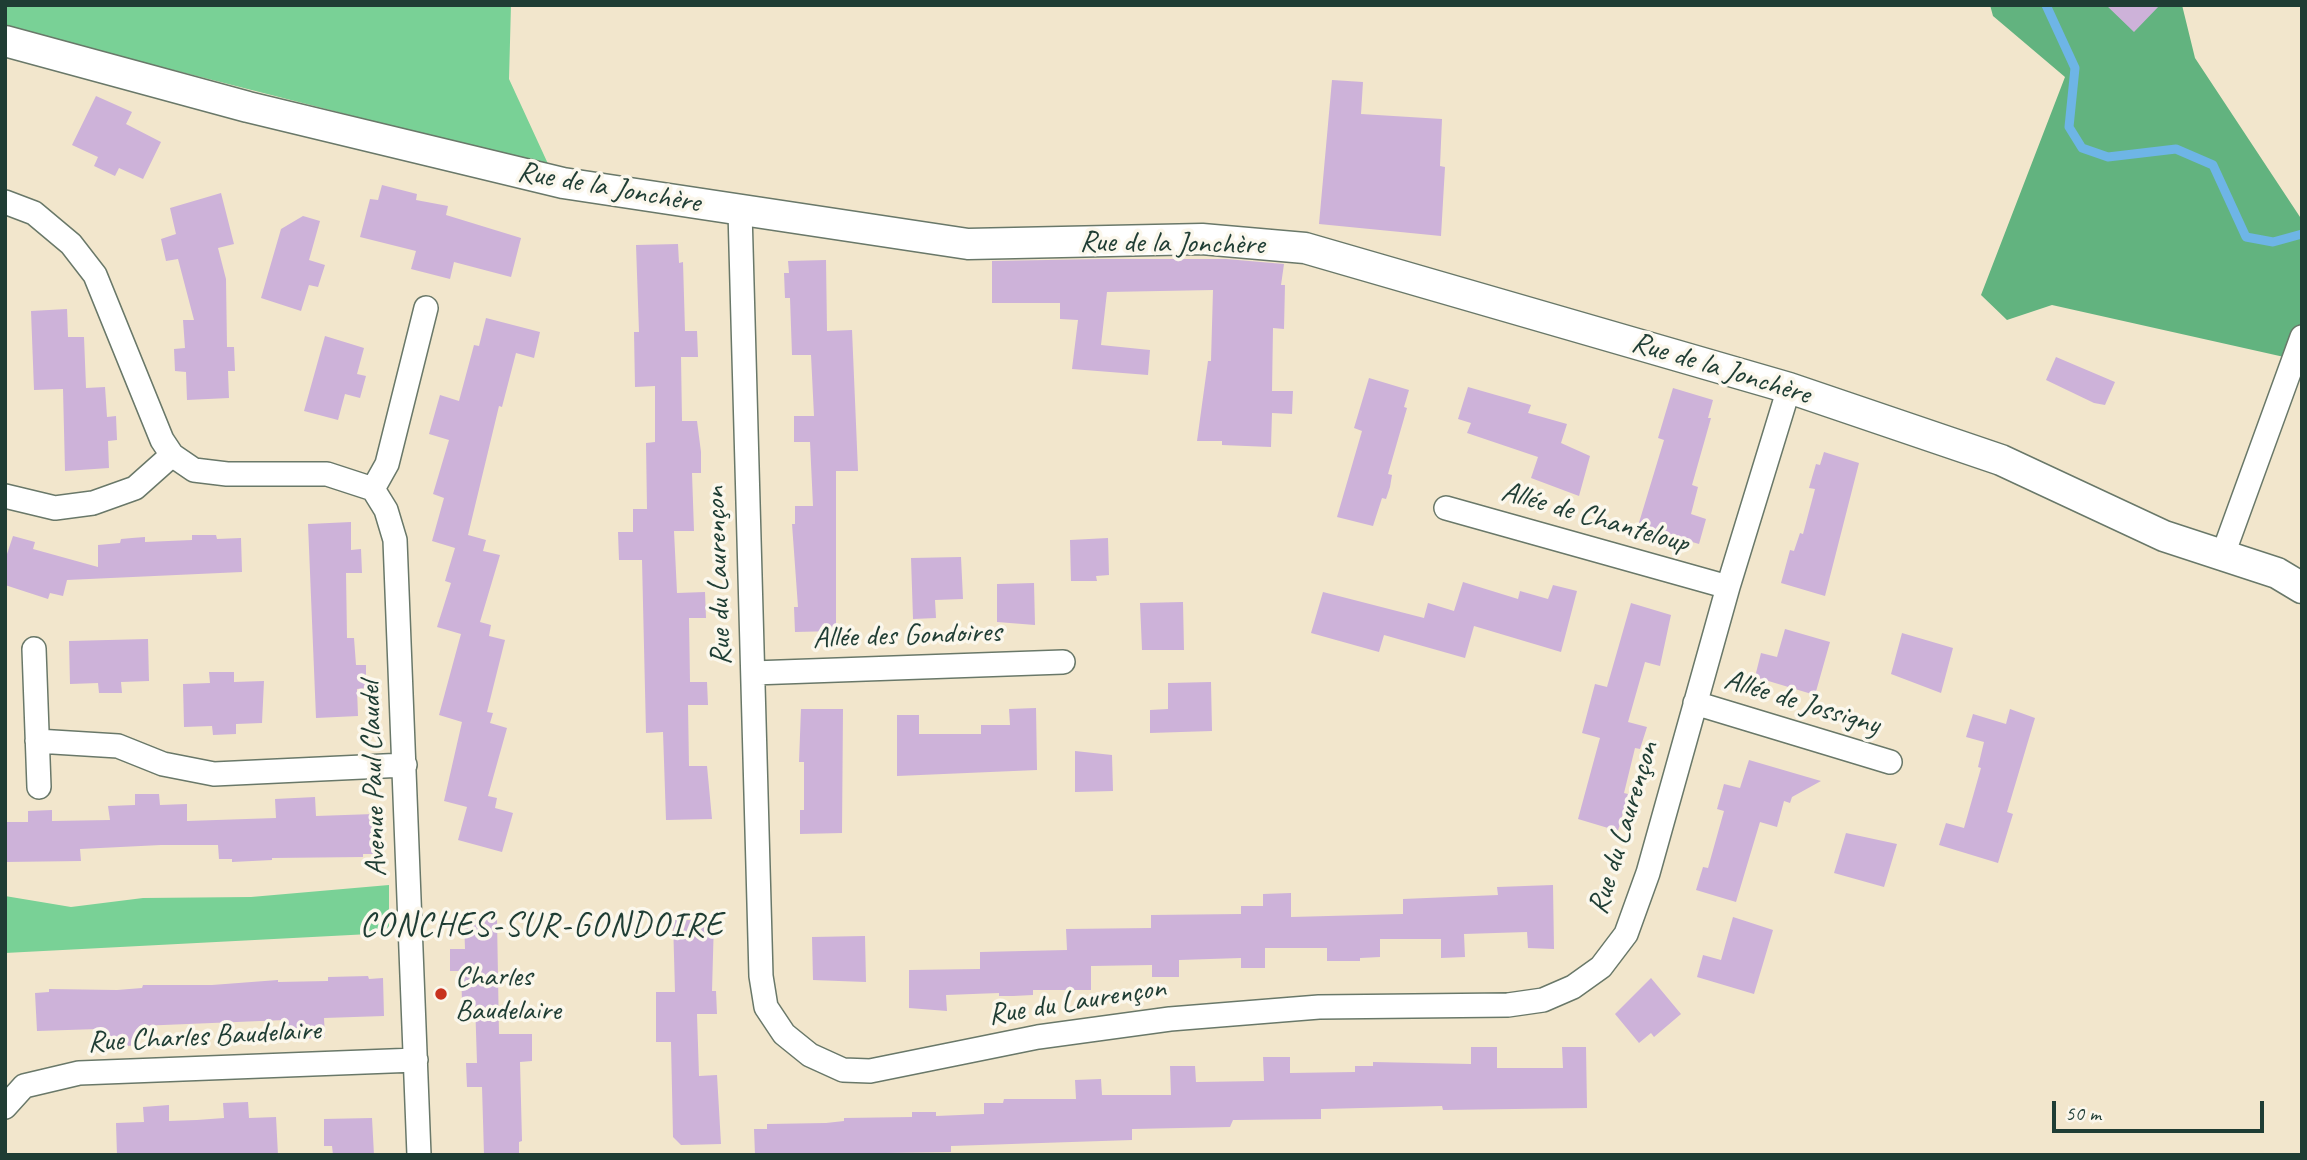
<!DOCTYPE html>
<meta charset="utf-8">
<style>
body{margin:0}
#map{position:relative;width:2307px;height:1160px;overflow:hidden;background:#f2e6cc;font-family:Caveat,sans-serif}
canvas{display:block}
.frame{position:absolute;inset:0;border:7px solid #1f3d34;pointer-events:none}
.scale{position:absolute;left:2052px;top:1101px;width:212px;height:32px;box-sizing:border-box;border:4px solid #1f3d34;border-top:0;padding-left:9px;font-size:21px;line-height:24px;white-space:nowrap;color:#1f3d34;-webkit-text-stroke:5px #fbf7ec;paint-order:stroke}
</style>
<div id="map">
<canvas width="2307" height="1160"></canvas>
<div class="frame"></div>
<div class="scale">50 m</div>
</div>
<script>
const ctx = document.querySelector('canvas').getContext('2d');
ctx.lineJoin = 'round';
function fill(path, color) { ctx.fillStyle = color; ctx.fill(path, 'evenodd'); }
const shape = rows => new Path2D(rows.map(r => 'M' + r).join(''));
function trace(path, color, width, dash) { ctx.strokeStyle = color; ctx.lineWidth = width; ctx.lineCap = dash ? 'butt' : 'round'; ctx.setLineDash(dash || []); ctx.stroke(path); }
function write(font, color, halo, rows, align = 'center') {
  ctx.font = font + ' Caveat,sans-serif'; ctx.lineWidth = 7; ctx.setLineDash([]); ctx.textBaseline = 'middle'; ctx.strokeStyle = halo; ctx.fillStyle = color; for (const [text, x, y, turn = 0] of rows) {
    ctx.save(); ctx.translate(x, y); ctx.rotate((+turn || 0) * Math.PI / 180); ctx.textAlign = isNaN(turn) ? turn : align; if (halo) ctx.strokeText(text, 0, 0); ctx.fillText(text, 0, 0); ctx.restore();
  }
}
fill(shape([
 [5,5,511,5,509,79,549,166,5,27],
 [389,885,389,933,5,953,5,896,71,907,143,898,251,897]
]), '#79d196');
fill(shape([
 [1990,5,2182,5,2195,58,2302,220,2302,361,2052,305,2007,320,1981,295,2065,77,1993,16]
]), '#62b37f');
trace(shape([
 [2046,5,2075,68,2069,127,2082,148,2108,157,2176,149,2213,165,2246,237,2273,242,2302,234]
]), '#6eb5e6', 9);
fill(shape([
 [2106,5,2160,5,2134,32],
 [1332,80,1363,82,1361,114,1442,119,1440,166,1445,167,1441,236,1319,224],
 [96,96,132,112,126,124,161,142,143,179,119,168,115,176,94,166,98,157,72,145],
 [382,185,417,194,416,200,448,206,446,215,521,238,511,277,454,262,450,279,411,269,416,251,360,237,370,199,378,200],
 [221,193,234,244,218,248,226,279,227,347,234,347,235,371,228,371,229,398,187,400,186,372,175,371,174,349,185,348,183,320,194,320,178,259,166,261,161,239,176,234,170,208],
 [303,216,320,221,309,260,325,265,318,287,309,285,301,311,261,298,281,229],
 [678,244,679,263,683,262,685,331,697,331,698,357,681,357,682,421,697,421,701,452,701,473,692,473,694,531,674,531,677,593,705,592,706,618,689,618,690,682,707,682,708,705,688,705,689,766,707,766,712,819,666,820,663,732,646,733,642,560,619,560,618,532,633,532,633,509,647,509,646,443,655,442,655,386,635,387,634,332,639,332,636,245],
 [1103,259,1226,259,1284,264,1281,285,1285,285,1284,329,1273,328,1272,391,1293,391,1292,414,1272,413,1271,447,1222,445,1222,441,1197,441,1208,361,1211,361,1213,290,1107,292,1101,345,1150,350,1148,375,1072,369,1078,320,1060,319,1060,303,992,303,992,261],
 [826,260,827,331,852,330,858,471,836,471,836,631,795,632,794,607,798,607,792,524,795,524,795,506,813,506,810,442,794,442,794,416,814,416,811,355,792,355,790,298,785,298,784,273,789,273,788,261],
 [67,309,68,337,84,337,86,388,105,387,107,417,116,416,117,440,108,441,109,468,65,471,63,389,34,390,31,311],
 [486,318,540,332,534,358,516,353,502,407,499,406,468,535,486,540,483,551,500,555,480,622,491,625,489,636,505,640,487,712,493,713,490,723,507,728,488,796,497,798,495,808,513,813,502,852,458,840,467,807,444,801,462,722,439,715,461,634,437,627,451,583,445,581,455,548,432,541,444,498,433,494,449,440,429,434,440,395,459,401,474,345,479,346],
 [325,336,364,348,357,374,366,376,360,398,345,394,338,420,304,411],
 [2056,357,2115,382,2105,405,2094,403,2046,380],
 [1369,378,1409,390,1404,407,1407,408,1388,474,1392,475,1390,487,1386,499,1382,498,1373,526,1337,517,1362,431,1354,428],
 [1468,387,1531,405,1528,413,1567,424,1561,443,1590,456,1579,496,1531,478,1538,457,1467,433,1471,423,1458,419],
 [1673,388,1713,400,1708,418,1711,418,1692,485,1698,487,1691,514,1706,519,1699,544,1638,526,1664,440,1658,438],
 [1824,452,1859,463,1825,596,1781,583,1790,550,1794,551,1800,533,1803,534,1815,489,1809,488,1816,464,1820,465],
 [351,522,351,550,361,549,362,573,346,573,347,638,354,638,356,665,366,665,366,688,357,689,358,716,316,718,308,524],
 [192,535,216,535,217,539,241,538,242,572,67,580,63,596,50,593,48,599,5,585,5,560,13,536,35,542,33,549,98,567,98,545,120,543,121,539,132,538,145,537,145,542,192,540],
 [1108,538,1109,575,1096,576,1097,581,1071,581,1070,540],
 [961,557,963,599,935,600,936,618,913,619,911,558],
 [1463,582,1518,599,1520,591,1548,599,1553,585,1577,591,1561,652,1474,626,1465,658,1384,635,1379,652,1311,633,1323,592,1424,618,1428,603,1454,611],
 [1034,583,1035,625,997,622,997,584],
 [1183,602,1184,650,1142,650,1140,603],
 [1631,603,1671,615,1660,666,1645,662,1628,722,1647,727,1640,749,1635,748,1624,793,1628,794,1618,831,1578,819,1600,738,1582,733,1595,684,1607,687],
 [1785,629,1830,642,1815,695,1755,677,1761,653,1777,657],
 [1902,633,1953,648,1941,693,1891,674],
 [148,639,149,681,121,682,122,693,99,693,98,683,70,684,69,641],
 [209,672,234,672,234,682,264,681,262,723,236,724,236,734,213,735,212,726,184,727,183,684,210,683],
 [1211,682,1212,731,1150,733,1150,710,1168,709,1168,683],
 [1036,708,1037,770,897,776,897,715,919,715,919,734,981,734,981,725,1010,725,1009,709],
 [801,709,843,709,842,833,800,834,800,810,804,810,804,762,799,762],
 [2010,709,2035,718,2007,812,2013,814,1998,863,1939,845,1946,823,1964,828,1981,768,1978,767,1984,742,1966,737,1973,714,2006,724],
 [1075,751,1112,755,1113,791,1075,792],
 [1749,760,1821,781,1792,797,1790,803,1784,801,1777,827,1760,822,1736,902,1696,890,1703,867,1708,868,1724,811,1717,809,1724,784,1740,788],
 [135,794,159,794,160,805,187,804,187,821,276,818,275,799,315,797,316,816,374,814,376,854,363,854,363,857,272,858,272,860,232,862,232,859,219,859,218,845,161,845,80,849,81,861,5,862,5,822,28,822,28,811,52,810,52,821,110,820,108,806,135,805],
 [1846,833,1897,844,1884,887,1834,873],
 [1553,885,1554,949,1528,948,1527,932,1464,934,1465,957,1441,958,1441,939,1380,939,1380,957,1360,958,1360,961,1327,961,1327,948,1265,948,1265,968,1241,968,1241,958,1179,960,1179,977,1152,977,1152,965,1091,966,1091,990,1033,990,1033,995,1013,996,999,996,999,993,946,995,947,1011,909,1008,909,970,980,969,980,952,1067,950,1066,929,1151,928,1151,915,1241,914,1241,906,1263,906,1263,894,1291,893,1291,917,1403,914,1403,899,1498,895,1497,887],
 [1733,917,1773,930,1754,994,1697,977,1703,955,1721,960],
 [497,919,499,1034,532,1034,532,1061,520,1062,522,1141,519,1142,519,1155,484,1155,482,1087,467,1087,466,1063,477,1063,475,1001,462,1001,461,971,450,971,450,949,465,949,464,920],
 [673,920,714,920,712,991,716,991,717,1014,697,1014,699,1076,717,1075,721,1144,681,1145,673,1137,671,1042,656,1042,656,992,675,992],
 [865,936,866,982,813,980,812,937],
 [368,976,369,979,383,978,384,1016,324,1018,325,1038,286,1039,285,1020,139,1026,140,1045,99,1048,98,1029,37,1031,35,993,49,992,49,989,117,990,142,988,143,985,212,985,278,980,278,982,328,981,328,977],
 [1651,978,1681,1014,1654,1037,1651,1033,1639,1043,1615,1014],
 [1471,1047,1497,1047,1497,1068,1563,1068,1562,1047,1586,1047,1587,1108,1443,1110,1442,1106,1321,1109,1321,1119,1233,1120,1230,1127,1132,1129,1132,1140,951,1146,951,1152,755,1155,754,1129,767,1129,767,1124,826,1123,844,1121,844,1118,912,1117,912,1112,936,1112,936,1116,984,1114,984,1103,1003,1103,1004,1099,1076,1099,1075,1080,1101,1079,1102,1095,1171,1095,1170,1066,1195,1066,1196,1082,1264,1081,1263,1057,1290,1057,1290,1073,1355,1072,1355,1066,1373,1066,1373,1062,1471,1064],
 [248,1102,249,1118,276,1117,278,1155,117,1155,116,1123,144,1122,143,1107,169,1105,169,1121,197,1120,224,1118,223,1103],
 [372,1118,374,1155,333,1155,332,1146,324,1146,324,1119]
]), '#cdb2d9');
const minor = shape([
 [5,202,34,213,71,244,95,275,162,440,172,455,194,470,227,474,327,474,373,489],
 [740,211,761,976,766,1007,784,1034,810,1055,843,1070,870,1071,1038,1037,1170,1019,1319,1007,1508,1005,1543,1000,1573,987,1601,967,1626,934,1648,873,1728,587,1789,388],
 [373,489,386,510,395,540,419,1155],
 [373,489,387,464,426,308],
 [5,496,55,508,93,503,135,488,172,455],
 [1446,508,1728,587],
 [2222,557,2302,337],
 [34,649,39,787],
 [753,673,1063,662],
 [1695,703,1890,762],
 [37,741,118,746,163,764,214,774,405,765],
 [5,1107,24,1086,79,1073,416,1060]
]);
const tertiary = shape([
 [5,41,248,107,563,183,968,244,1202,239,1305,248,1789,388,2001,460,2164,536,2277,573,2302,588]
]);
trace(minor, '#697869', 26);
trace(tertiary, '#697869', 33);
trace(minor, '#fff', 23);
trace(tertiary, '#fff', 30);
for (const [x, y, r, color] of [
 [441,994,7,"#c8321e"]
]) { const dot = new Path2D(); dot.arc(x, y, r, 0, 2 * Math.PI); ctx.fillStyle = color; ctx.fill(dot); trace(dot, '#fbf7ec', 2.5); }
write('30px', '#1f3d34', '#fbf7ec', [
 ["Rue de la Jonchère",609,188,10],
 ["Rue de la Jonchère",1172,244,1],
 ["Rue de la Jonchère",1721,369,17],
 ["Allée de Chanteloup",1595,518,16],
 ["Rue du Laurençon",719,576,-92],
 ["Allée des Gondoires",907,636,-2],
 ["Allée de Jossigny",1802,703,17],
 ["Avenue Paul Claudel",374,779,-92],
 ["Rue du Laurençon",1624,828,-73],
 ["Rue du Laurençon",1077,1002,-9],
 ["Rue Charles Baudelaire",204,1037,-3]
]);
write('30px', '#1f3d34', '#fbf7ec', [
 ["Charles",455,977],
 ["Baudelaire",455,1011]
], 'left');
ctx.letterSpacing = '2px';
write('33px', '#1f3d34', '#fbf7ec', [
 ["CONCHES-SUR-GONDOIRE",542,926]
]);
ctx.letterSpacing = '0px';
</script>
